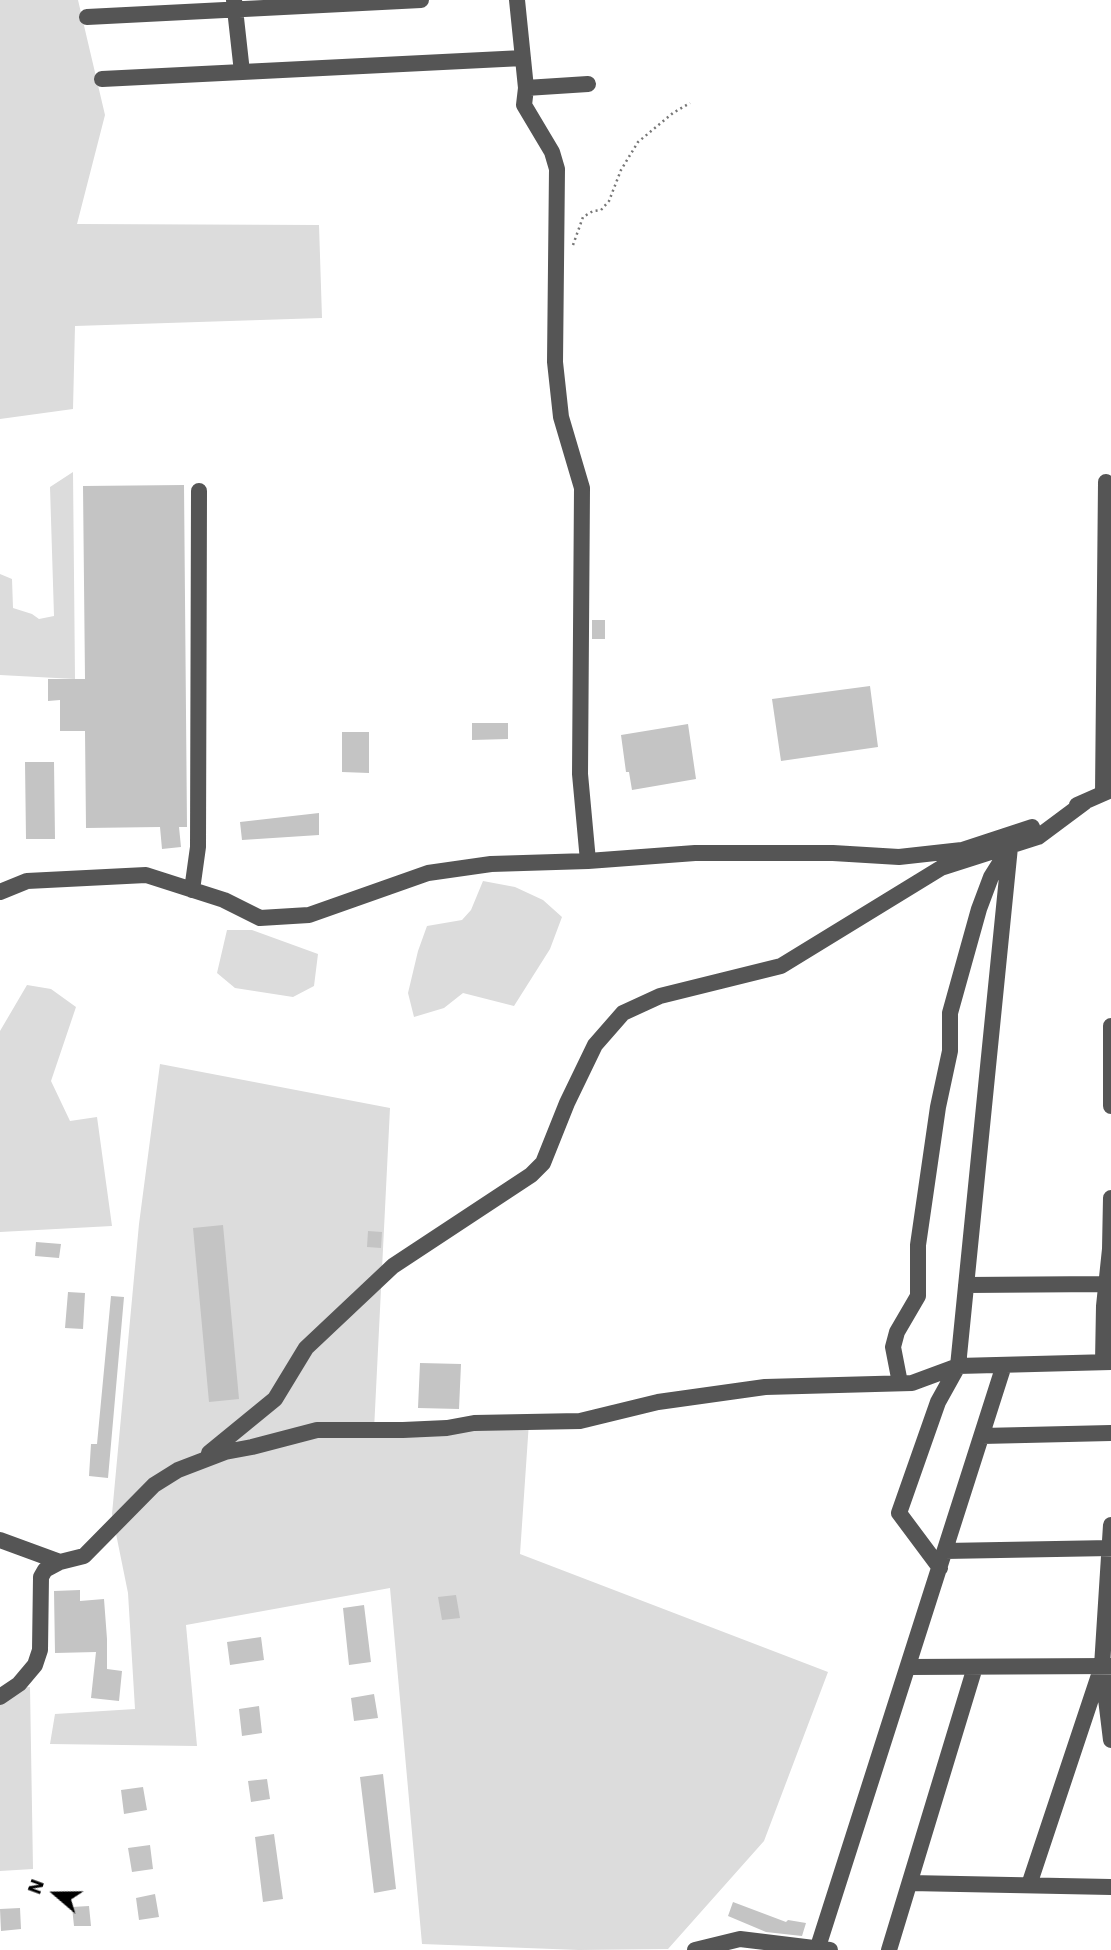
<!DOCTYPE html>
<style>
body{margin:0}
#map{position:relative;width:1111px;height:1950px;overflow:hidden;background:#fff;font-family:"Work Sans",sans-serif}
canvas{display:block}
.north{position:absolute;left:21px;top:1859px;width:70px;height:70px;-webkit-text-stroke:5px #fff;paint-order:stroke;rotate:290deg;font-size:19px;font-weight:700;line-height:28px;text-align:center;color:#000}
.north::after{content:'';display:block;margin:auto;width:24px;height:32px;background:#000;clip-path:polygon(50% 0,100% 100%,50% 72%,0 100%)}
</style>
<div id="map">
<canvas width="1111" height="1950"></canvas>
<div class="north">N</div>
</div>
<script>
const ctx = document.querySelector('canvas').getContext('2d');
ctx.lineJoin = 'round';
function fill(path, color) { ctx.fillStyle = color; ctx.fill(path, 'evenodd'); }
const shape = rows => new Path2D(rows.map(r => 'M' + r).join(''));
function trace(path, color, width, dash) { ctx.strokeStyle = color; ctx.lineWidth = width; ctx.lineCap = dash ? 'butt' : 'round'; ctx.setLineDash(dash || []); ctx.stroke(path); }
fill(shape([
 [0,0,78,0,105,115,77,224,319,225,322,318,75,326,73,409,0,419],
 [73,472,75,679,0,675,0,574,12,579,13,608,32,614,39,619,54,616,50,487],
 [483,881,515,887,543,900,562,917,550,949,514,1006,463,993,444,1008,414,1017,408,993,418,951,427,926,462,920,471,910],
 [227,930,252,930,318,954,314,986,293,997,235,988,217,973],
 [27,985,51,989,76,1007,51,1081,70,1121,97,1117,112,1226,0,1232,0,1031],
 [160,1064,390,1108,374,1430,529,1422,520,1554,828,1672,764,1841,668,1949,579,1950,422,1944,390,1588,186,1625,197,1746,50,1744,55,1714,135,1709,128,1593,112,1514,139,1224],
 [30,1687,33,1869,0,1871,0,1689]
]), '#dcdcdc');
fill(shape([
 [184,485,187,827,179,827,181,847,162,849,160,827,86,828,85,731,60,731,60,700,48,701,48,679,85,679,83,486],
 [592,620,605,620,605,639,592,639],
 [870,686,878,747,781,761,772,699],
 [472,723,508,723,508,739,472,740],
 [688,724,696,779,632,790,629,772,626,772,621,735],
 [342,732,369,732,369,773,342,772],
 [25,762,54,762,55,839,26,839],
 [319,813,319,835,242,840,240,822],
 [223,1225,239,1399,209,1402,193,1228],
 [368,1231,382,1232,381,1248,367,1247],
 [36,1242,61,1244,59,1258,35,1256],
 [68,1292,85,1293,83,1329,65,1328],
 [111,1296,124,1297,108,1478,89,1476,91,1444,97,1444],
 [420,1363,461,1364,459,1409,418,1408],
 [80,1590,80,1601,104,1599,107,1639,107,1669,122,1671,119,1701,91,1698,96,1652,55,1653,54,1591],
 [456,1595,460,1618,442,1620,438,1597],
 [364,1605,371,1662,349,1665,343,1608],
 [261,1637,264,1660,230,1665,227,1642],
 [374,1694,378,1718,354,1721,351,1698],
 [259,1706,262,1733,242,1736,239,1709],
 [383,1774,396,1889,374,1893,360,1777],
 [267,1779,270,1799,251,1802,248,1781],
 [143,1787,147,1810,124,1814,121,1790],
 [274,1834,283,1899,263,1902,255,1837],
 [150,1845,153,1869,132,1872,128,1848],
 [155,1894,159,1917,139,1920,136,1898],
 [733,1902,786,1922,788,1920,806,1923,802,1936,766,1932,728,1916],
 [89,1906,91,1926,74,1926,72,1907],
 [20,1908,21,1929,1,1931,0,1909]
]), '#c4c4c4');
trace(shape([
 [573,245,583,217,593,211,601,210,609,201,621,170,638,142,673,113,690,103]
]), '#777', 2.5, [2, 3.5]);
trace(shape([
 [234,0,242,72],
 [517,0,526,88,588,84],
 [87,17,421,0],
 [102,79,523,58],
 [526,88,524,105,552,152,557,169,555,362,561,417,582,488,580,774,588,861],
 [1103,793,1106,482],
 [1077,805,1111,790],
 [192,890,198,847,199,491],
 [0,892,27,881,146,875,224,900,260,918,309,915,428,873,491,864,588,861,695,853,833,853,899,857,962,850,1032,827],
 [1111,1026,1111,1106],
 [966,1285,1106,1284],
 [1103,1362,1104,1306,1110,1249,1111,1198],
 [900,1383,893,1347,897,1332,918,1296,918,1245,938,1107,950,1051,950,1013,979,909,991,877,1008,850],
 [982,1436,1111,1433],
 [209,1453,275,1399,306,1348,393,1266,531,1175,543,1163,567,1103,595,1045,623,1013,660,996,781,966,941,868,1038,837,1085,802],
 [1111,1525,1102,1666,1111,1740],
 [0,1540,60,1562,84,1556,154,1485,178,1470,225,1452,252,1447,317,1430,403,1430,447,1428,474,1423,580,1421,658,1402,765,1387,912,1383,958,1366,1111,1362],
 [945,1551,1111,1548],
 [940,1568,899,1513,938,1402,958,1366,1010,847],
 [908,1667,1111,1666],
 [0,1697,19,1684,35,1665,40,1650,41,1577,45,1570,60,1562],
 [910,1883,1111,1887],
 [1029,1885,1102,1666],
 [695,1950,740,1939,830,1950],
 [817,1950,1004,1365],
 [889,1950,975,1667]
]), '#555', 16);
</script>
